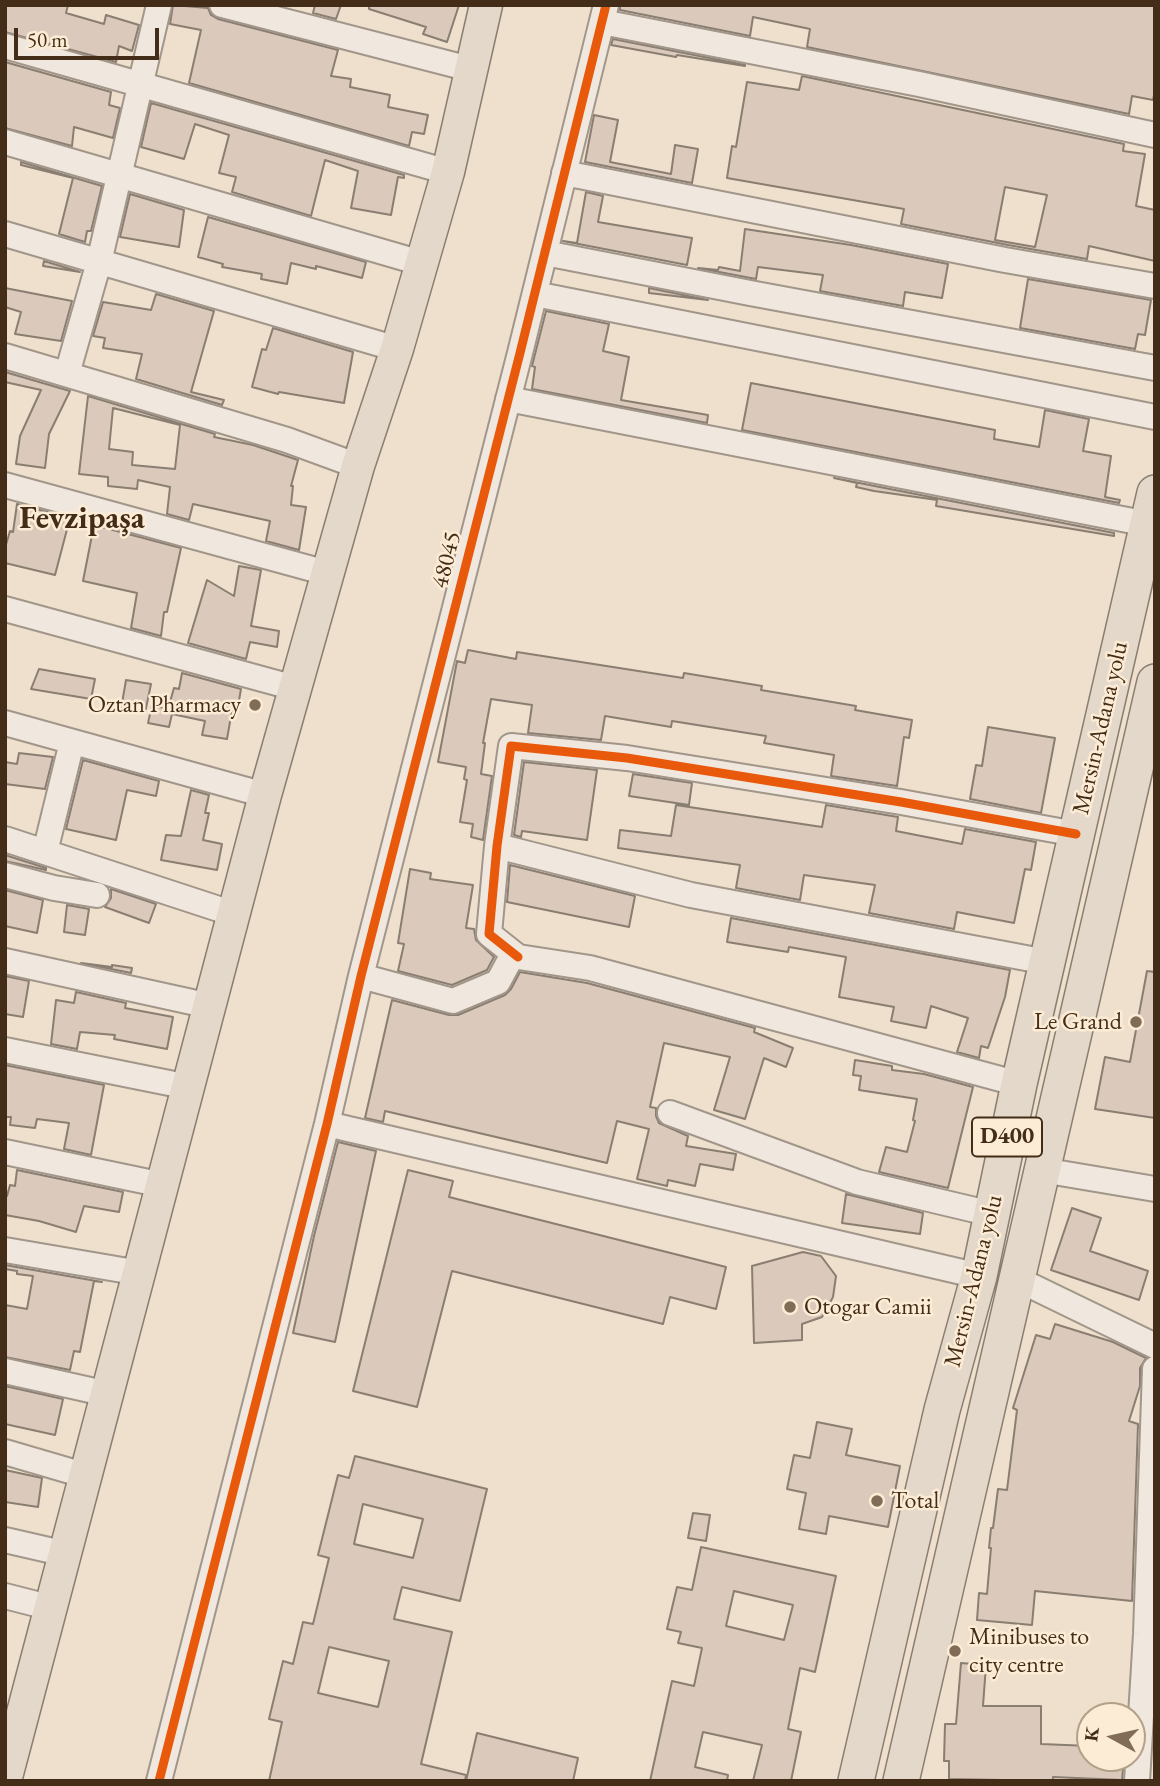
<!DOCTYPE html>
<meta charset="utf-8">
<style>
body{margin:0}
#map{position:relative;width:1160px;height:1786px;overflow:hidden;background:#eee0cc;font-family:"EB Garamond",serif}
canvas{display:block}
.frame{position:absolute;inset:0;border:7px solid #442d18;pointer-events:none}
.north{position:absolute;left:1076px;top:1702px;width:70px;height:70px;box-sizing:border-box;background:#fdecd5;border:2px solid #b3a089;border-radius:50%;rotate:278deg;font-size:19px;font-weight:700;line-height:28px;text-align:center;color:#442d18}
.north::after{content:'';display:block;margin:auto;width:24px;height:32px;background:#806c57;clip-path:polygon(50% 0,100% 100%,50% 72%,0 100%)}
.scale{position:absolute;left:14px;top:28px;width:145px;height:32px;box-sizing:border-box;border:4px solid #442d18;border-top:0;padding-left:9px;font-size:21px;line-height:24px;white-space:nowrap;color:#442d18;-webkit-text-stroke:5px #fdecd5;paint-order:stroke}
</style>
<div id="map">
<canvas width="1160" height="1786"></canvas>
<div class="frame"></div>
<div class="north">K</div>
<div class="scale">50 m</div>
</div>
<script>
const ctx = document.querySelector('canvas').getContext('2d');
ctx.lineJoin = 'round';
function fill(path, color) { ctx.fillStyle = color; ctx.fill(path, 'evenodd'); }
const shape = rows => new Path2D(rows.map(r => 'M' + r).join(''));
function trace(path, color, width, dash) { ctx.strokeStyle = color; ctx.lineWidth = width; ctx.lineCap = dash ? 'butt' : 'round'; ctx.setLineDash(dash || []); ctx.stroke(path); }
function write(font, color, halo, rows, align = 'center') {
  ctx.font = font + ' "EB Garamond",serif'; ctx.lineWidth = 5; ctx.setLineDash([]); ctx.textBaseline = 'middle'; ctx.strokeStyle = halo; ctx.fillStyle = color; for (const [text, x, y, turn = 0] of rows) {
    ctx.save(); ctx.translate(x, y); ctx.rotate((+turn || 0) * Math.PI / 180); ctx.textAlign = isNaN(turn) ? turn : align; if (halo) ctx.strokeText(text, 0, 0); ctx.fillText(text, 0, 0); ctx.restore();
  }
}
const building = shape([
 [5,5,68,5,66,13,104,24,106,15,139,25,132,51,119,46,116,62,5,32,5,5],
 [173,5,208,8,211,15,218,19,338,50,331,76,351,79,350,87,390,95,388,107,428,115,424,134,412,132,409,146,189,83,201,30,170,24,173,5],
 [315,5,341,5,336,19,313,13,315,5],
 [369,5,459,5,447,42,423,34,426,27,369,9,369,5],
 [620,5,1155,5,1155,90,1153,100,1132,96,1129,114,807,47,810,29,753,17,750,36,620,10,620,5],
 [613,39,745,65,745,66,677,55,676,57,611,45,613,39],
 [5,62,111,92,109,105,120,108,113,138,74,127,72,146,5,128,5,62],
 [802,76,1124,144,1123,151,1145,154,1136,206,1155,210,1155,261,1089,246,1087,259,1008,245,901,224,904,209,727,178,732,146,736,147,747,82,799,90,802,76],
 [1005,187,1047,195,1035,247,995,240,1005,187],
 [151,103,404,175,404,178,398,177,391,215,351,208,358,171,325,160,311,216,232,192,236,177,219,173,229,135,195,124,184,159,141,147,151,103],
 [594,115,618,120,610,162,671,174,675,145,698,149,692,183,585,162,594,115],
 [21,162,102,186,91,231,87,231,85,242,59,234,73,178,21,165,21,162],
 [586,192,603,196,598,222,692,238,687,265,563,241,577,243,586,192],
 [130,194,184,210,179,247,120,237,130,194],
 [208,217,366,262,362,278,316,266,316,269,291,263,287,284,261,279,262,274,222,267,223,264,198,257,208,217],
 [745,229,851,245,948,264,942,298,905,292,903,306,820,291,823,275,758,267,756,279,698,268,718,270,719,267,740,271,745,229],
 [44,261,80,272,43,266,44,261],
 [1028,279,1151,300,1145,335,1138,334,1135,349,1020,328,1028,279],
 [5,288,72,301,61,341,15,334,21,312,5,307,5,288],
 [649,288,708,300,649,293,649,288],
 [156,294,214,311,191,392,224,400,222,405,136,379,142,354,103,348,105,338,93,336,103,302,151,310,156,294],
 [546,311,609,324,603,351,629,357,621,400,708,415,707,423,532,389,535,367,532,366,546,311],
 [273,328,353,352,344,403,279,392,278,394,252,387,262,349,266,350,273,328],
 [5,372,70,391,49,434,45,468,16,464,20,436,41,390,5,382,5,372],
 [751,383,995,430,994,439,1039,447,1045,410,1089,419,1083,451,1111,456,1105,497,1120,500,1119,503,742,430,751,383],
 [88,396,215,434,214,437,253,445,298,460,291,486,293,486,291,505,306,507,299,550,266,541,270,521,193,504,189,520,167,514,170,487,138,480,137,489,108,486,108,477,79,474,88,396],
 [113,408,180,425,175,469,132,465,133,452,109,449,113,408],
 [834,478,1114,533,1114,536,936,506,937,500,874,491,856,487,857,483,834,478],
 [17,504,70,518,55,575,5,563,5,548,10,531,13,532,17,504],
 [94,525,181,548,167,612,164,612,161,636,131,628,137,593,83,581,94,525],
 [239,566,261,570,251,626,279,631,277,647,250,642,246,659,188,643,207,580,234,596,239,566],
 [468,650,516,659,517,652,683,678,684,673,762,686,761,690,856,706,855,710,912,720,909,738,904,737,897,786,831,776,834,755,764,743,766,736,672,721,671,727,605,716,601,740,528,733,532,705,491,699,483,743,485,743,481,774,492,776,483,840,471,837,473,824,460,822,467,780,464,779,466,767,438,762,457,661,465,663,468,650],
 [39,669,95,679,91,699,31,689,39,669],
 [182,673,241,689,238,706,233,705,227,739,202,735,205,721,172,714,169,727,148,723,152,705,168,709,174,688,179,689,182,673],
 [126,680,151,684,145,713,121,709,126,680],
 [988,727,1055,738,1041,813,970,799,976,765,982,766,988,727],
 [19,753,53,757,45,789,5,784,5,762,17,764,19,753],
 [83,760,159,781,156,796,127,790,116,840,66,829,83,760],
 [524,762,597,770,587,840,522,831,521,837,514,835,524,762],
 [633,774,692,783,689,805,629,796,633,774],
 [191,790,209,795,205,813,209,813,203,840,222,844,217,870,161,860,166,835,181,836,191,790],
 [676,805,822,827,826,805,898,817,896,831,962,844,965,829,1036,842,1031,870,1025,869,1014,923,957,912,954,929,869,913,875,885,804,875,800,900,736,888,740,865,618,848,620,830,671,836,676,805],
 [5,855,46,868,46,870,5,861,5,855],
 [510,865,635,896,629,927,507,902,510,865],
 [410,869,431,873,430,879,473,885,466,928,474,929,476,940,494,957,487,970,452,985,398,971,404,944,398,943,410,869],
 [111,889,156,904,149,923,105,907,111,898,111,889],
 [5,890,43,900,37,933,5,926,5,890],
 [67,905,89,909,85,935,64,932,67,905],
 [731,918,1010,970,1005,997,988,1048,981,1046,979,1058,957,1052,968,1018,931,1006,926,1028,891,1021,894,1007,839,997,846,957,789,947,788,952,727,942,731,918],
 [81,963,112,967,112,965,132,968,131,973,81,963],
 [1147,971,1155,972,1155,1118,1095,1109,1105,1057,1130,1062,1147,971],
 [520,972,587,983,755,1028,754,1032,793,1048,786,1067,764,1058,745,1119,714,1110,730,1057,664,1043,650,1107,656,1108,656,1116,659,1123,688,1136,686,1146,736,1154,733,1170,700,1164,695,1186,668,1180,667,1186,637,1179,649,1129,617,1121,607,1163,385,1111,383,1122,365,1118,392,1000,449,1015,458,1015,505,995,511,989,520,972],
 [5,976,29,981,23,1017,5,1014,5,976],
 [76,992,126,1003,125,1008,173,1017,167,1049,114,1039,115,1035,80,1032,77,1049,51,1044,56,1000,74,1003,76,992],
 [855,1060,892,1066,892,1070,924,1074,973,1087,948,1188,879,1172,886,1147,907,1152,915,1121,913,1120,917,1099,859,1090,861,1076,853,1075,855,1060],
 [5,1065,104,1085,91,1155,64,1149,69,1123,37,1119,35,1128,10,1125,11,1117,5,1117,5,1065],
 [338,1142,376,1151,335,1342,293,1333,314,1236,338,1142],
 [17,1170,123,1192,119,1212,84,1206,76,1232,39,1221,5,1215,5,1195,7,1196,10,1185,15,1186,17,1170],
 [408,1170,453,1181,449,1197,726,1267,716,1309,670,1297,663,1324,452,1271,417,1407,353,1391,408,1170],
 [846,1194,923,1213,920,1234,842,1223,846,1194],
 [1072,1208,1101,1218,1090,1251,1148,1271,1139,1300,1051,1270,1072,1208],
 [803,1252,821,1256,836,1276,833,1297,822,1317,802,1324,802,1340,754,1343,752,1266,803,1252],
 [5,1265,102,1282,94,1281,80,1352,74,1351,70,1370,5,1357,5,1305,27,1309,33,1276,17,1274,17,1271,5,1269,5,1265],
 [1055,1324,1113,1342,1146,1358,1140,1368,1140,1386,1129,1421,1138,1424,1132,1601,1035,1591,1032,1625,977,1620,979,1593,987,1594,991,1548,989,1548,991,1528,993,1528,998,1489,1007,1490,1017,1410,1013,1408,1036,1335,1050,1339,1055,1324],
 [5,1386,63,1399,55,1435,5,1424,5,1386],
 [817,1422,852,1429,846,1455,900,1466,888,1527,829,1516,826,1534,799,1529,806,1493,787,1489,794,1455,810,1458,817,1422],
 [355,1456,487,1489,460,1601,402,1587,394,1619,452,1632,421,1764,466,1775,465,1781,269,1781,282,1722,269,1719,283,1661,293,1664,303,1622,313,1624,329,1558,318,1555,338,1475,349,1478,355,1456],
 [363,1504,423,1519,413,1558,354,1544,363,1504],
 [329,1647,389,1661,378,1707,318,1693,329,1647],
 [5,1470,42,1478,38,1507,5,1502,5,1470],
 [693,1513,710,1515,706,1541,688,1538,693,1513],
 [701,1547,836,1576,815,1672,800,1668,788,1729,801,1732,791,1781,753,1781,762,1745,703,1732,695,1767,728,1775,727,1781,650,1781,672,1681,694,1686,702,1648,678,1643,681,1632,667,1629,677,1587,692,1590,701,1547],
 [734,1591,793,1605,784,1640,726,1626,734,1591],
 [961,1663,986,1665,983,1706,1041,1706,1041,1744,1090,1746,1090,1758,1124,1758,1122,1780,1053,1777,1053,1781,949,1779,949,1761,944,1761,945,1724,956,1724,961,1663],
 [477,1733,578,1758,573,1781,466,1781,477,1733]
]);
fill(building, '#dbc9bb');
trace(building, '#897e71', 2);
const minor = shape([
 [222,5,470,69],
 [602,22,919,84,1155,135],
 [5,46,448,172],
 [5,142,421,263],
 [564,173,1005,260,1155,286],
 [5,234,397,349],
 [545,253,750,293,1155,368],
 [535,294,1155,417],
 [5,356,287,440,358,466],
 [67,374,99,262,159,5],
 [508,399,1148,524],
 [5,485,327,573],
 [5,609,295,688],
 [5,723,265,795],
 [5,839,234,914],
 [497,846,691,895,1047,962],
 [45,852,72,742],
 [5,875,54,888,97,895],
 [518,957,489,934,497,846,511,746,627,758,901,802,1076,834],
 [5,961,210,1006],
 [361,976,453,1001,498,982,512,956,590,968,1019,1084],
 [5,1050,189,1087],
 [670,1113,857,1182,992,1214],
 [327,1124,979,1276],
 [5,1152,163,1185],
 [1042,1170,1155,1189],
 [5,1250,140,1273],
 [1017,1279,1155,1346],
 [5,1371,108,1394],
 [5,1452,87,1476],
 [5,1540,66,1554],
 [5,1596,52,1608],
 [159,1781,327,1124,361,976,520,353,606,5],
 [1137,1781,1146,1634,1155,1369]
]);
const major = shape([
 [5,1781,265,795,358,466,397,349,448,172,486,5]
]);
const highway = shape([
 [856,1781,942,1410,979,1276,1019,1084,1155,493],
 [901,1781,1155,682]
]);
trace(minor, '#a19689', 28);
trace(major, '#897e71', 35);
trace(highway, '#897e71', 38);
trace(minor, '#f0e8df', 24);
trace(major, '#e3d8c9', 32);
trace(highway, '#e3d8c9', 35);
trace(shape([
 [518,957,489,934,497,846,511,746,627,758,901,802,1076,834],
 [159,1781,327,1124,361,976,520,353,606,5]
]), '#e8590c', 9);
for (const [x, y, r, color] of [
 [255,705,7,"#806c57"],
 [1136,1022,7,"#806c57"],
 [790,1307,7,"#806c57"],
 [877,1501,7,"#806c57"],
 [955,1651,7,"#806c57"]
]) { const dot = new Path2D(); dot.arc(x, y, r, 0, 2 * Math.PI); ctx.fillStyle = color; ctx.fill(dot); trace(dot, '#fdecd5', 2.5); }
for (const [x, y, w] of [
 [1007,1137,70]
]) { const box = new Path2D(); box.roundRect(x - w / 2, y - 19.5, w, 39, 5); ctx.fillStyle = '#fdecd5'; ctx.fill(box); trace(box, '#442d18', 2); }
write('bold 23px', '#442d18', null, [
 ["D400",1007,1137]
]);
write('24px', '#442d18', '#fdecd5', [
 ["48045",447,560,-76],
 ["Mersin-Adana yolu",1101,728,-77],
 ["Mersin-Adana yolu",974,1281,-76]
]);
write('24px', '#442d18', '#fdecd5', [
 ["Oztan Pharmacy",241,705,"right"],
 ["Le Grand",1122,1022,"right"],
 ["Otogar Camii",804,1307],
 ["Total",891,1501],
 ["Minibuses to",969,1637],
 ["city centre",969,1665]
], 'left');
write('bold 32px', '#442d18', '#fdecd5', [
 ["Fevzipaşa",82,519]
]);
</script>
